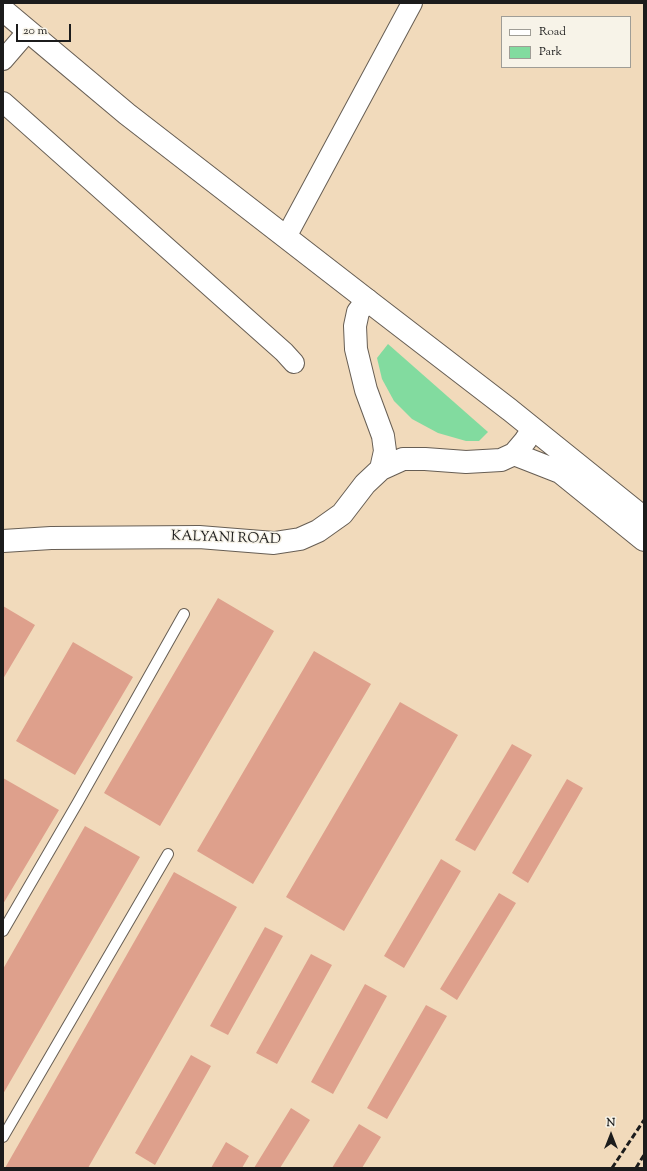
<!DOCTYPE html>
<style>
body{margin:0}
#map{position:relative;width:647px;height:1171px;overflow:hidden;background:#f1dabb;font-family:"Sorts Mill Goudy",serif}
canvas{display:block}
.frame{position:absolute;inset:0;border:4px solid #1c1c1c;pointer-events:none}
.legend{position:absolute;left:501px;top:16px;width:130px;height:52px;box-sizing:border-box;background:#f7f3e8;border:1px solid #9f9d96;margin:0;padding:5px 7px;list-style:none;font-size:12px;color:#1c1c1c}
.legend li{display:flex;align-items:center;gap:8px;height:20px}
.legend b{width:20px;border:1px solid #9f9d96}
.north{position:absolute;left:591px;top:1115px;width:40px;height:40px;-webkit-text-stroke:3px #f7f3e8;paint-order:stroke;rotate:0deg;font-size:11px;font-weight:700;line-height:16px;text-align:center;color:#1c1c1c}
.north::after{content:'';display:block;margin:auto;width:14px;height:18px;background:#1c1c1c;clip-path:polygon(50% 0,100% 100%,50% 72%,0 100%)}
.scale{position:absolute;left:16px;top:24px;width:55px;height:18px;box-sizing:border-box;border:2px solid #1c1c1c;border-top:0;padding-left:5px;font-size:12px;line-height:14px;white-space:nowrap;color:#1c1c1c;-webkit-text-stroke:3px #f7f3e8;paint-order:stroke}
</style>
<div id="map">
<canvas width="647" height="1171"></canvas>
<div class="frame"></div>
<ul class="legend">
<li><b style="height:5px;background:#fff"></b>Road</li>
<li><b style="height:11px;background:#82db9f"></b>Park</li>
</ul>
<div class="north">N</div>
<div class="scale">20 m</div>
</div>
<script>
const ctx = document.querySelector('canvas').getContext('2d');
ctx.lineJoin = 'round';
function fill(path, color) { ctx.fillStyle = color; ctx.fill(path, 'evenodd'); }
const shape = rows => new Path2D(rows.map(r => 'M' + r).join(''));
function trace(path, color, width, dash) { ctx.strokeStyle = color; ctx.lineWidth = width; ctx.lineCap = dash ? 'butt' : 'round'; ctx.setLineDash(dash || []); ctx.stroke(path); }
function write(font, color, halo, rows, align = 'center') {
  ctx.font = font + ' "Sorts Mill Goudy",serif'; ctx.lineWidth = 3; ctx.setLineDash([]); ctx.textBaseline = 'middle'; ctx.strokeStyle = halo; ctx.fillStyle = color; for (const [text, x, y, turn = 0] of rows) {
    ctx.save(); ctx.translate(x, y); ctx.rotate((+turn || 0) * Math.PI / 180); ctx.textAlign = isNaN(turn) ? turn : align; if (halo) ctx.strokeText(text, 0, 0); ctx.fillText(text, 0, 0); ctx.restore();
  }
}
fill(shape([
 [388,344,488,432,479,441,466,441,438,433,412,419,394,401,382,379,377,358]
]), '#82db9f');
fill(shape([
 [218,598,274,631,160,826,104,793],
 [3,606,35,625,3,679],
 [73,642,133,677,75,775,16,741],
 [314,651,371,684,253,884,197,851],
 [400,702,458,735,344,931,286,897],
 [512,744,532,755,475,851,455,840],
 [3,778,59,810,3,904],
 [567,779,583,788,528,883,512,873],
 [85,826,140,857,3,1094,3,969],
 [441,859,461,871,404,968,384,956],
 [174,872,237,907,88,1168,5,1168],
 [499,893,516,903,457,1000,440,989],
 [265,927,283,936,228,1035,210,1026],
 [311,954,332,965,277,1064,256,1053],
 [365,984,387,996,333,1094,311,1082],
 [426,1005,447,1016,387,1119,367,1108],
 [191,1055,211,1066,155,1165,135,1153],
 [291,1108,310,1120,280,1168,254,1168],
 [359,1124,381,1137,362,1168,332,1168],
 [226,1142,249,1156,242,1168,211,1168]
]), '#dea08c');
const lane = shape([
 [3,931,78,802,184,614],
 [3,1137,168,854]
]);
const street = shape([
 [3,60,28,31],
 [3,102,284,352,294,363],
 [286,237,412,3]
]);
const secondary = shape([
 [3,10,127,114,367,300]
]);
const primary = shape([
 [514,454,560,472,644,540],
 [381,469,385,451,383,436,366,390,356,349,355,326,358,312,367,300,510,410,644,518],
 [3,541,51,538,199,537,274,543,300,539,318,531,342,514,365,484,381,469,403,459,425,459,466,462,501,460,514,454,525,441,533,429]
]);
trace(lane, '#675e54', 12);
trace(street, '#675e54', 22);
trace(secondary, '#675e54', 24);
trace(primary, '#675e54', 24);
trace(lane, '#fff', 10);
trace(street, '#fff', 20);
trace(secondary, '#fff', 22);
trace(primary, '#fff', 22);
trace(shape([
 [612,1168,644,1120],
 [636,1168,644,1155]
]), '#1c1c1c', 3, [6, 3]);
write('14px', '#1c1c1c', '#f7f3e8', [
 ["KALYANI ROAD",226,539,2]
]);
</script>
